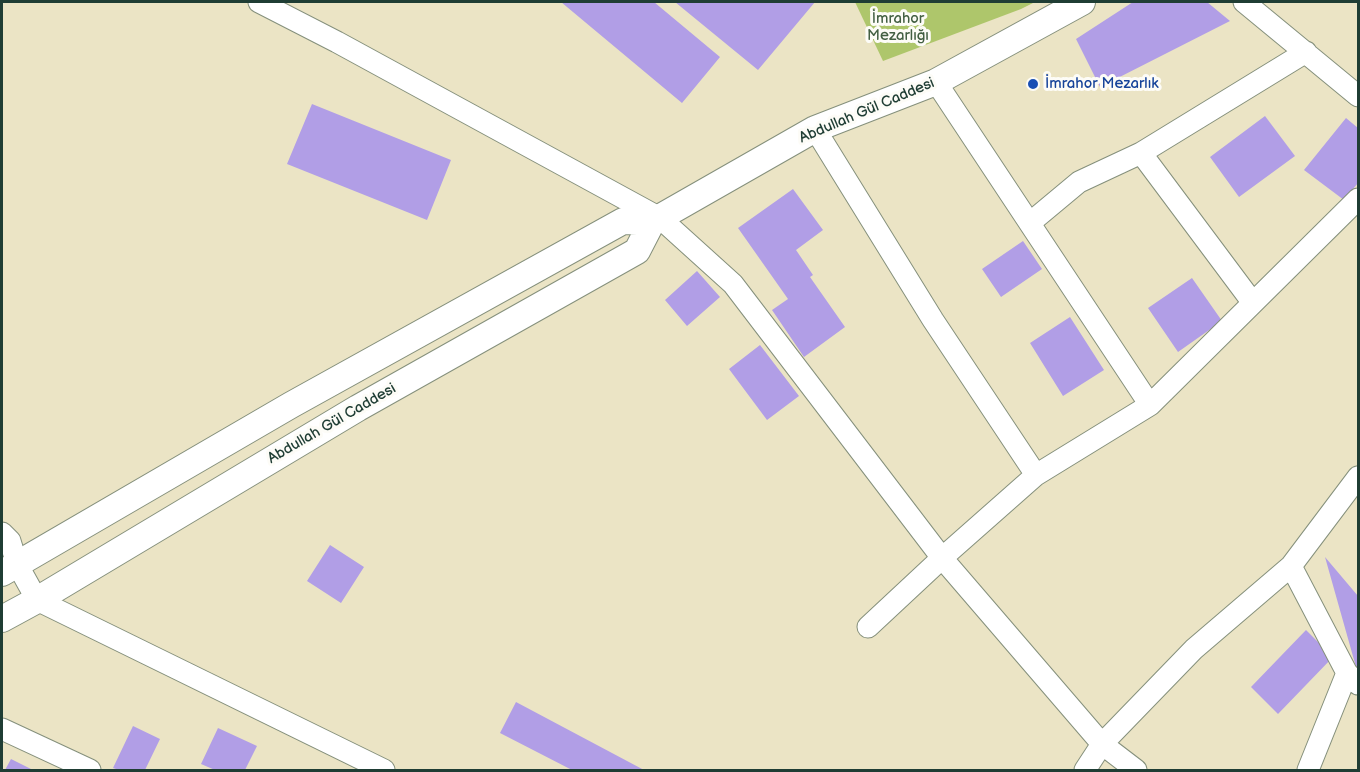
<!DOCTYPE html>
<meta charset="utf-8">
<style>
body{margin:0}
#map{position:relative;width:1360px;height:772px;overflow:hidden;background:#ebe4c5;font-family:"Balsamiq Sans",sans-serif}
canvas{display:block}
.frame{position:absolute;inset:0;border:3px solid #1f3d34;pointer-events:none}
</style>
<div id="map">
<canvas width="1360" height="772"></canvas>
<div class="frame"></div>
</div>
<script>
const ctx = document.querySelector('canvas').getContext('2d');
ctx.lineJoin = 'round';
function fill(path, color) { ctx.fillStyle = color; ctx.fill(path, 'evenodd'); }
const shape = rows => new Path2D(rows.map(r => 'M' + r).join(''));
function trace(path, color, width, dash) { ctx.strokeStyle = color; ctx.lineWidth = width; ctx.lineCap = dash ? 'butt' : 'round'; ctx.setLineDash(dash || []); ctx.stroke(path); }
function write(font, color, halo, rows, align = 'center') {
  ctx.font = font + ' "Balsamiq Sans",sans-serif'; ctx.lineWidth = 6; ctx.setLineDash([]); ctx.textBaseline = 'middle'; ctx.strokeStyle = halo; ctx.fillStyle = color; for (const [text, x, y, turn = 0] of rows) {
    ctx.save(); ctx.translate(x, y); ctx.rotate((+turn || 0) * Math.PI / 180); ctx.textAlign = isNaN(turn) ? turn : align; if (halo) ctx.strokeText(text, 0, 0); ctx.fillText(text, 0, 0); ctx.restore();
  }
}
fill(shape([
 [855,2,1035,2,1021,9,883,61]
]), '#aec66b');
fill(shape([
 [561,2,654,2,720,57,682,103],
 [675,2,815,2,758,70],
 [1133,2,1207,2,1230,21,1100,87,1076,39],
 [312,104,451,160,427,220,287,164],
 [1265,116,1295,156,1239,197,1210,157],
 [1346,118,1358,128,1358,183,1344,200,1304,170],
 [793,189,823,230,796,250,813,275,810,277,845,327,804,357,772,310,788,299,738,228],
 [1023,241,1042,269,1001,297,982,269],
 [697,271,720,297,687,326,665,300],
 [1192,278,1222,321,1178,352,1148,308],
 [1070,317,1104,370,1063,396,1030,343],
 [760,345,799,396,767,420,729,369],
 [330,545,364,567,341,603,307,581],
 [1325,557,1358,596,1358,665,1356,667],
 [1306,630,1333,657,1278,714,1251,687],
 [516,702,644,770,572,770,500,733],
 [133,726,160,739,145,770,119,770,113,768],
 [218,728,257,746,245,770,215,770,201,764],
 [11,759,33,770,5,770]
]), '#b19ee6');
const minor = shape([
 [259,2,337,42,660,218,733,284,942,558,1102,744,1136,770],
 [1244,2,1358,96],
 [936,82,1150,405],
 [815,129,933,320,1036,475],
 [1141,153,1253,303],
 [1031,222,1079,182,1141,153,1306,52],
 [2,533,10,541,17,564,37,600,384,770],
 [1291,566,1347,673,1358,684],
 [868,627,942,558,1036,475,1150,405,1358,199],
 [2,729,90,770],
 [1085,770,1102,744,1194,649,1291,566,1358,477],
 [1308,770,1347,673]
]);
const tertiary = shape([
 [2,573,291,405,623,221,652,222,815,129,936,82,1082,2],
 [2,619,37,600,358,408,637,251,652,222]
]);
trace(minor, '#85907c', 23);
trace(tertiary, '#85907c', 28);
trace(minor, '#fff', 21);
trace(tertiary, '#fff', 26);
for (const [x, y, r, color] of [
 [1033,84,6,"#1a4fb4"]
]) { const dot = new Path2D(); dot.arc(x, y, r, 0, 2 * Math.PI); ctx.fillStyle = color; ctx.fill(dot); trace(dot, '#fdfcf7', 2); }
write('15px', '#435f42', '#fdfcf7', [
 ["İmrahor",898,19],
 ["Mezarlığı",898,36]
]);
write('15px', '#164399', '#fdfcf7', [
 ["İmrahor Mezarlık",1045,84]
], 'left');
write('15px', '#1f3d34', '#fdfcf7', [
 ["Abdullah Gül Caddesi",867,111,-23],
 ["Abdullah Gül Caddesi",332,424,-30]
]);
</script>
